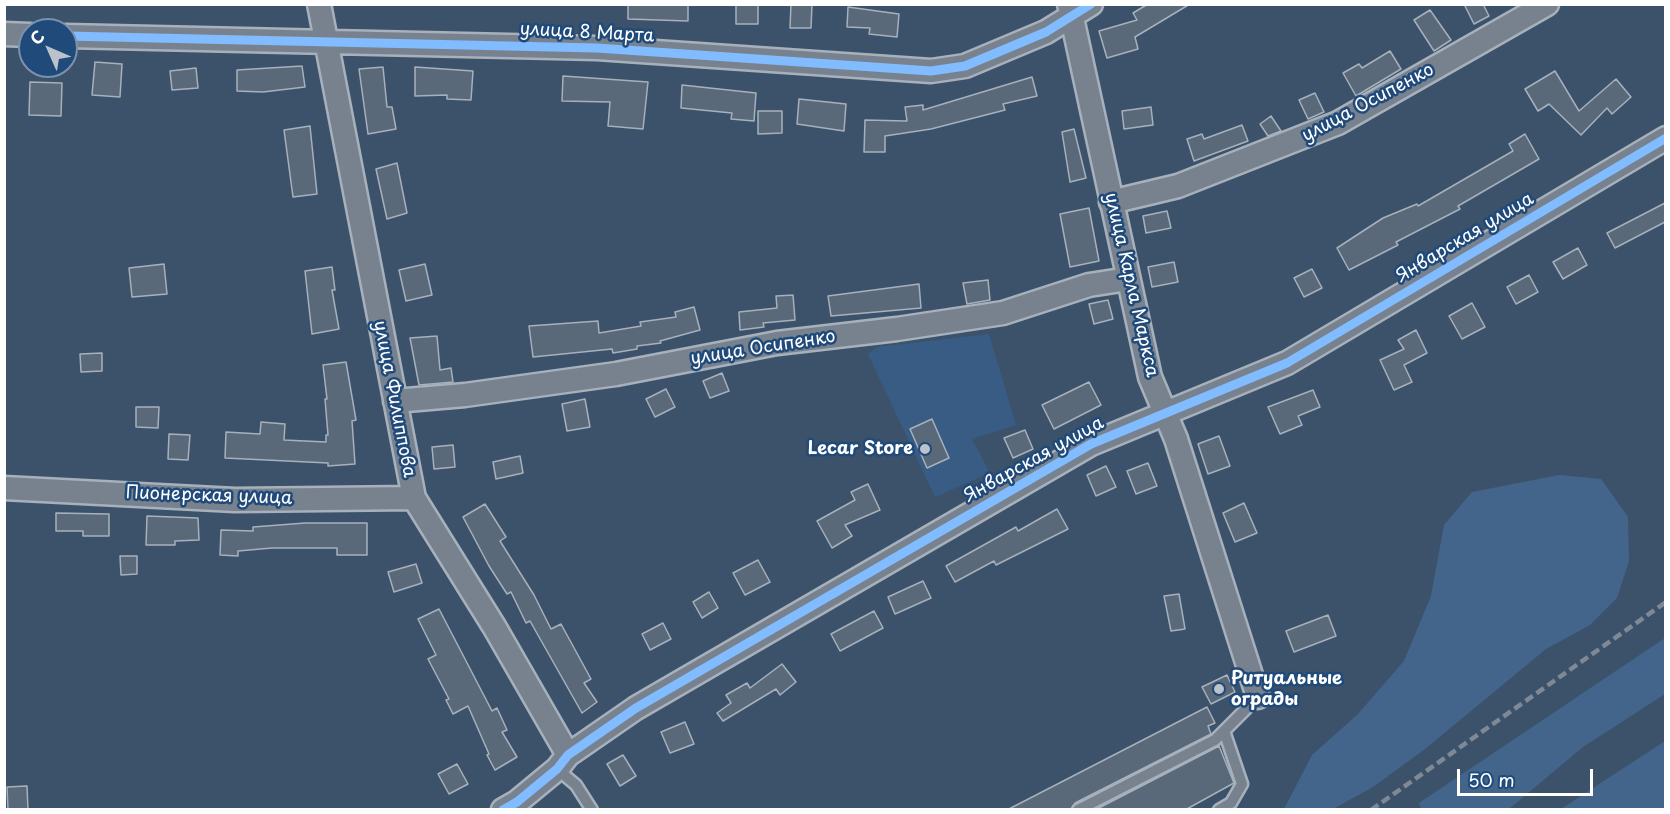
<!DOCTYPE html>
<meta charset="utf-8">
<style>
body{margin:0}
#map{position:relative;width:1670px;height:814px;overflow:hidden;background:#3c526b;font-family:"Playpen Sans",sans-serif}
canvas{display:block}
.frame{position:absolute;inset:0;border:6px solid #fff;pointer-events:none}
.north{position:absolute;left:18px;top:18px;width:60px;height:60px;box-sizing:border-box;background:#1f4a7a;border:2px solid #7992af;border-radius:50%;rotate:315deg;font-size:16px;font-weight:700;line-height:24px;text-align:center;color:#fff}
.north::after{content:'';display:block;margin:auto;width:21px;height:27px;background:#bbc2cb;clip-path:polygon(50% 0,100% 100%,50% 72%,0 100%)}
.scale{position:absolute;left:1457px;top:769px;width:136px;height:27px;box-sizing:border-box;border:3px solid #fff;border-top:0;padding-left:8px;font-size:18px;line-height:21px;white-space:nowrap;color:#fff;-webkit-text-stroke:4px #1f4a7a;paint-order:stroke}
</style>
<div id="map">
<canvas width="1670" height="814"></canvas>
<div class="frame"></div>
<div class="north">С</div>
<div class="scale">50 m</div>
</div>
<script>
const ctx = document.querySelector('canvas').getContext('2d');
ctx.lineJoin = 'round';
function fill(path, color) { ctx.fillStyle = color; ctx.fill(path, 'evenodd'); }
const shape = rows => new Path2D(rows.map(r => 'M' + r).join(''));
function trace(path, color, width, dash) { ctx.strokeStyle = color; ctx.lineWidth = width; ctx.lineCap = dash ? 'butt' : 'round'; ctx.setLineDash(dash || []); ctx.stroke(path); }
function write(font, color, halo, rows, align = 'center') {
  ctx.font = font + ' "Playpen Sans",sans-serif'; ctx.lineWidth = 5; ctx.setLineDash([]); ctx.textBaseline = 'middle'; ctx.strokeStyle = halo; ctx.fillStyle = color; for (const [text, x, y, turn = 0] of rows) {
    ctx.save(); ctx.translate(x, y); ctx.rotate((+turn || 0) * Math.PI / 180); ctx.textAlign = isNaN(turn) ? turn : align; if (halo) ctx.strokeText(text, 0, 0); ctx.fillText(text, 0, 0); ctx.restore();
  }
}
fill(shape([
 [989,334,1016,425,972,439,990,473,935,497,868,354,877,347]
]), '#385c84');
fill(shape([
 [1559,475,1601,479,1628,517,1629,561,1617,598,1590,625,1546,649,1425,749,1373,787,1333,809,1284,809,1312,755,1357,715,1404,661,1431,596,1444,525,1472,492],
 [1665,638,1665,694,1583,747,1509,809,1421,809,1419,803],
 [1665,741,1665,809,1561,809]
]), '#43658b');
const building = shape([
 [628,4,688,4,688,21,628,19,628,4],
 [736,4,758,4,758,24,736,24,736,4],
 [791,4,812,4,811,28,790,28,791,4],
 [1148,4,1190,4,1135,37,1138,49,1107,58,1099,31,1137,20,1133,13,1148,4],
 [1464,4,1483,4,1489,16,1474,24,1464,4],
 [848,7,899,14,897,37,869,34,870,28,847,27,848,7],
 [1430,10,1451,40,1434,51,1414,20,1430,10],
 [1390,51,1401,69,1356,96,1343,73,1359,64,1362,68,1390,51],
 [95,62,122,64,120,97,92,95,95,62],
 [302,66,305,87,263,92,237,91,237,70,302,66],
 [383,67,387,107,392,107,396,129,368,134,359,69,383,67],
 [415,67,473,71,471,100,447,99,447,95,415,96,415,67],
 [196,68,198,88,172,90,170,71,196,68],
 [1555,71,1579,111,1616,79,1631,97,1612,114,1607,108,1581,135,1549,104,1538,111,1525,89,1555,71],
 [563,76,648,82,643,129,608,126,610,102,562,101,563,76],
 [1032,77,1037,96,1003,104,1005,110,931,129,885,136,885,152,864,152,865,120,907,121,905,107,923,105,923,110,1032,77],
 [30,82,62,83,61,116,29,115,30,82],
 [682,85,756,93,754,121,731,119,732,113,681,108,682,85],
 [1315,93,1324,112,1308,119,1299,100,1315,93],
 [799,99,846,104,844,131,797,124,799,99],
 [1151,107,1153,125,1124,129,1122,111,1151,107],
 [758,111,782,111,782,133,758,134,758,111],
 [1271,116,1281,131,1268,136,1260,124,1271,116],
 [1242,125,1248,141,1194,161,1187,139,1202,134,1204,139,1242,125],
 [310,126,317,194,293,197,284,130,310,126],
 [1074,129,1086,178,1070,182,1062,132,1074,129],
 [1525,134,1539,159,1458,206,1460,209,1396,242,1398,245,1349,270,1337,248,1383,218,1417,204,1418,206,1513,151,1509,144,1525,134],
 [397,163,407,213,387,219,376,169,397,163],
 [1665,203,1665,222,1615,248,1607,233,1665,203],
 [1089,208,1099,261,1070,267,1060,214,1089,208],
 [1167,211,1171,228,1146,233,1143,216,1167,211],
 [1578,248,1587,265,1563,279,1553,262,1578,248],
 [1174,262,1178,282,1152,287,1148,267,1174,262],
 [164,264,167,294,132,297,129,268,164,264],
 [425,264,432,295,406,301,399,270,425,264],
 [332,267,335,290,332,290,339,329,312,334,305,271,332,267],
 [1312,269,1322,288,1304,297,1294,278,1312,269],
 [1529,275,1538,292,1516,304,1507,287,1529,275],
 [988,280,990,300,967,304,963,283,988,280],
 [919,284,921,308,831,316,828,296,919,284],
 [793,295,795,320,763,323,764,327,740,330,739,312,777,308,776,296,793,295],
 [1108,300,1113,319,1094,324,1089,304,1108,300],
 [1472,303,1485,327,1462,339,1449,316,1472,303],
 [694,307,700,330,660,341,661,343,637,346,637,349,613,353,612,349,533,357,529,326,598,321,599,333,641,326,640,322,676,317,675,312,694,307],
 [1416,330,1427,353,1404,365,1412,382,1394,390,1380,360,1404,349,1398,340,1416,330],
 [437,336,440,370,451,368,453,382,419,385,410,338,437,336],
 [102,353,102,371,81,372,80,354,102,353],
 [346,362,356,420,352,421,355,464,328,466,328,463,225,458,226,432,260,434,261,422,285,424,284,440,326,442,326,435,328,435,325,399,327,399,323,365,346,362],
 [722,373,729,391,710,398,703,381,722,373],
 [1089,382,1101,405,1054,429,1042,405,1089,382],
 [666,389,675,407,655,417,646,399,666,389],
 [1313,390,1320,407,1298,416,1302,425,1280,434,1268,407,1313,390],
 [585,399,590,427,567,431,562,404,585,399],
 [136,407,159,407,158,428,136,427,136,407],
 [932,419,949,458,927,468,910,429,932,419],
 [1025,430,1033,449,1013,458,1004,438,1025,430],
 [169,434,190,435,188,460,168,459,169,434],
 [1219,436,1230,466,1208,474,1198,444,1219,436],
 [453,445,455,467,434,469,432,447,453,445],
 [520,456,523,473,496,479,493,462,520,456],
 [1148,463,1157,486,1136,494,1127,471,1148,463],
 [1106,466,1116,487,1096,496,1087,475,1106,466],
 [868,484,880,510,845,525,852,536,832,548,817,521,855,500,851,492,868,484],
 [1244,503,1257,533,1235,542,1223,513,1244,503],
 [485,504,506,537,500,541,534,595,551,629,561,624,591,679,584,683,597,702,582,713,530,621,526,623,511,592,507,594,489,566,463,517,485,504],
 [1057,509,1068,529,996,565,994,561,955,582,946,566,1016,527,1018,531,1057,509],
 [56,513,109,514,109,536,83,536,83,531,56,531,56,513],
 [147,516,198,518,199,540,175,541,175,545,146,545,147,516],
 [305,523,367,523,367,555,337,555,337,548,272,548,238,551,238,556,220,555,221,530,253,531,253,527,305,523],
 [120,556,137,556,137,574,121,575,120,556],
 [758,560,770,582,745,595,733,573,758,560],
 [416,564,422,583,394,592,388,572,416,564],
 [923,581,931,598,895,614,888,597,923,581],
 [709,592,718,608,702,618,693,602,709,592],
 [1179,594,1185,629,1171,631,1164,596,1179,594],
 [439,609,492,711,497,708,507,730,502,732,517,757,495,770,487,755,489,754,468,706,453,714,446,700,449,699,428,659,436,655,418,619,439,609],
 [874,611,883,628,840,651,831,634,874,611],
 [1328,615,1336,636,1294,652,1286,631,1328,615],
 [663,623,671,639,650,650,642,634,663,623],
 [782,664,796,682,780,695,776,689,723,721,717,713,731,703,726,695,747,683,750,688,782,664],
 [1227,675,1235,692,1211,704,1202,687,1227,675],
 [1207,707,1215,723,1208,726,1211,734,1075,803,1071,810,1007,810,1207,707],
 [685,722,694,744,670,753,661,732,685,722],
 [1219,746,1234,783,1185,810,1095,810,1219,746],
 [623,755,636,776,620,786,607,764,623,755],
 [457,764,468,784,449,794,438,774,457,764],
 [27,786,28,810,8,810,7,787,27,786]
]);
fill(building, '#59697a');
trace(building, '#a7b1bc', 1.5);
const lane = shape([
 [557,769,576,785,592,810],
 [1078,810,1215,740,1258,697],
 [1219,810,1231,803,1242,784,1224,731]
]);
const street = shape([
 [319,4,414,498,495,628,568,755],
 [1069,4,1150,377,1176,439,1258,697],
 [4,34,30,35],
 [66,36,597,48,931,71,965,66,1046,32,1091,4],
 [1111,202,1178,186,1338,123,1547,4],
 [395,401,465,395,616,374,777,343,897,329,1003,313,1089,285,1128,279],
 [4,488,235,500,414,498],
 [503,810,517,802,557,769,568,755,636,708,1091,444,1287,363,1666,138]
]);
trace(lane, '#a7b1bc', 15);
trace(street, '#a7b1bc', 27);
trace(lane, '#77828e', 10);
trace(street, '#77828e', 22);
trace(shape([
 [1371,810,1666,602]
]), '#7f8996', 4.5, [9, 4.5]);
trace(shape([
 [66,36,597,48,931,71,965,66,1046,32,1091,4],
 [503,810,517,802,557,769,568,755,636,708,1091,444,1287,363,1666,138]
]), '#80bcff', 9);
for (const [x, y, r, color] of [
 [925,449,6,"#bbc2cb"],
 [1219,689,6,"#bbc2cb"]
]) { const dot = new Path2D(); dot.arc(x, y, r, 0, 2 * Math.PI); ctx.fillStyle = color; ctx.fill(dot); trace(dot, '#1f4a7a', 2); }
write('18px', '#fff', '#1f4a7a', [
 ["улица 8 Марта",587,33,3],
 ["улица Осипенко",1368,103,-28],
 ["Январская улица",1465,238,-31],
 ["улица Карла Маркса",1131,285,77],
 ["улица Осипенко",763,348,-9],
 ["улица Филиппова",394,399,79],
 ["Январская улица",1034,460,-29],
 ["Пионерская улица",209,496,2]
]);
write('bold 18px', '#fff', '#1f4a7a', [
 ["Lecar Store",913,449],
 ["Ритуальные",1231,679,"left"],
 ["ограды",1231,700,"left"]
], 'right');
</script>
